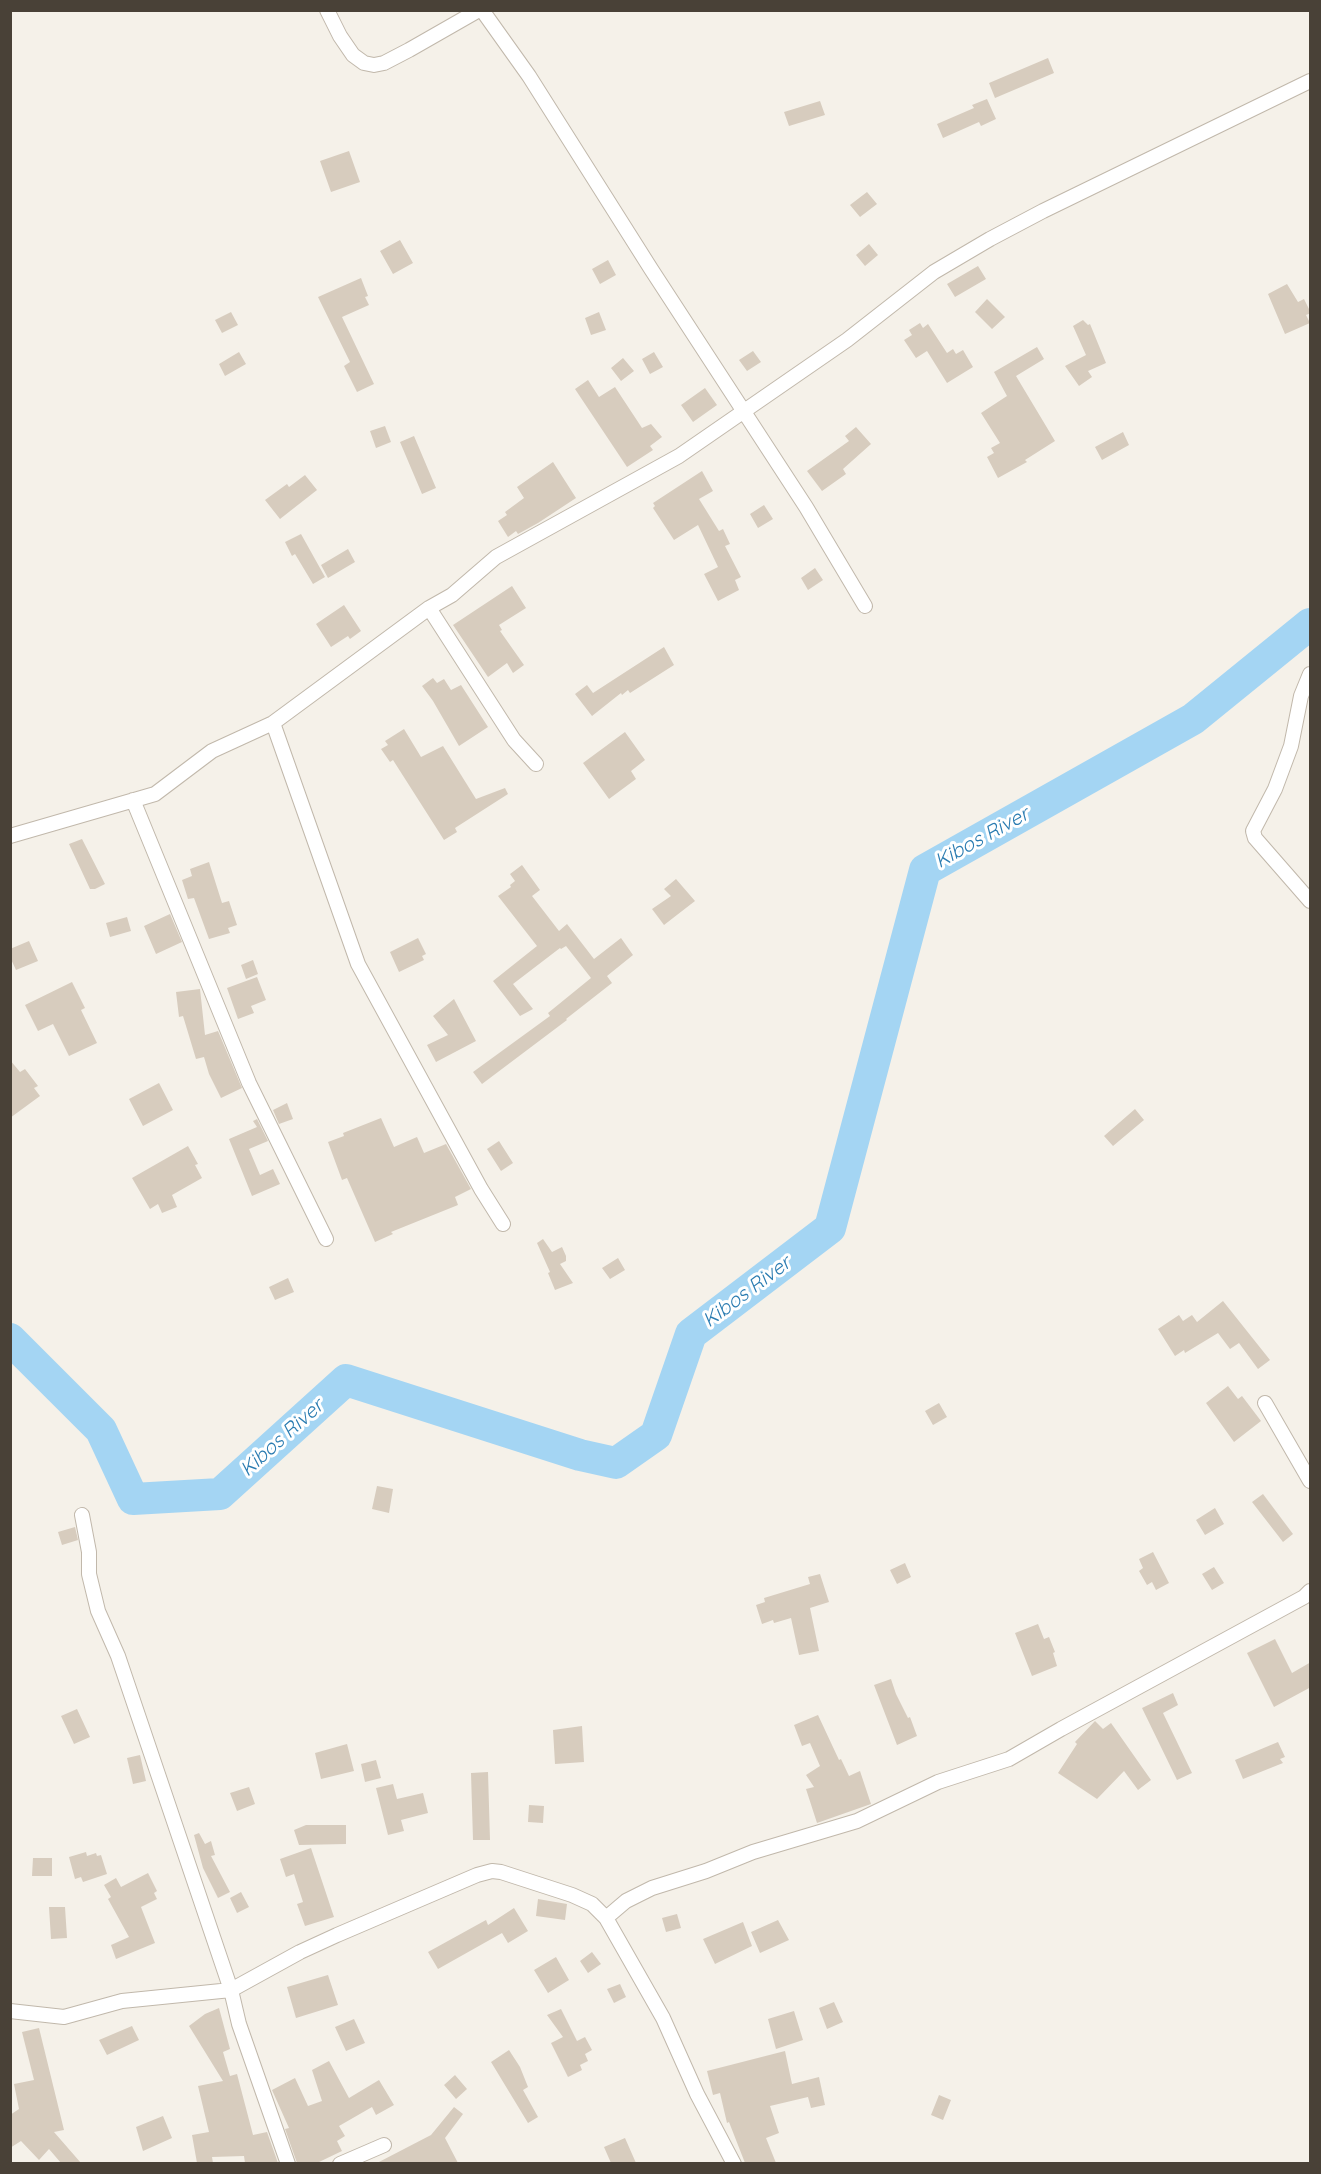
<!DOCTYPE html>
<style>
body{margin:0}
#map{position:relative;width:1321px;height:2174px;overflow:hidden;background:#f5f1e9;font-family:Quicksand,sans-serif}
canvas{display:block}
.frame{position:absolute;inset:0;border:12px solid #494137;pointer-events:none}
</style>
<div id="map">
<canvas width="1321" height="2174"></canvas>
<div class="frame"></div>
</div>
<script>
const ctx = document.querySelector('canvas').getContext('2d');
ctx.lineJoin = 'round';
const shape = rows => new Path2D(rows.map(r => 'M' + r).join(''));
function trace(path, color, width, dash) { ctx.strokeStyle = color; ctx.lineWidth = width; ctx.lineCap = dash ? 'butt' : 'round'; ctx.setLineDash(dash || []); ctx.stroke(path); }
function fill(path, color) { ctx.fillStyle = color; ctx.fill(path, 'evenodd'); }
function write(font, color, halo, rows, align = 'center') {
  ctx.font = font + ' Quicksand,sans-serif'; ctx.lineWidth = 6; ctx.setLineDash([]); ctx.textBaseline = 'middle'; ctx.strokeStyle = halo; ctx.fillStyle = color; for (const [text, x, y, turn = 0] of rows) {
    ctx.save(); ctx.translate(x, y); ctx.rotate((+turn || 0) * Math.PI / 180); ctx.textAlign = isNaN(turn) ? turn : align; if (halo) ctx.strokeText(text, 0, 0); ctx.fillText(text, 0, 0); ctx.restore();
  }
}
trace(shape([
 [10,1339,101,1430,133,1499,220,1494,346,1380,580,1455,616,1463,656,1435,691,1334,830,1228,925,870,1193,719,1310,624]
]), '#a4d5f3', 32);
fill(shape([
 [1048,58,1054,73,995,98,989,83],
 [987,99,996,119,981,126,979,122,943,138,937,124,974,108,972,105],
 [820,101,825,115,789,126,784,112],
 [349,151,360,182,331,192,320,161],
 [867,192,877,204,860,217,850,205],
 [400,240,413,263,393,274,380,251],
 [869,244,878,255,865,266,856,255],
 [608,260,616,275,600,284,592,269],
 [978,266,986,279,955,297,947,284],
 [361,278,368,296,365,297,369,305,342,317,374,384,357,392,344,366,350,362,318,297],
 [1287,284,1298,302,1304,299,1311,313,1306,315,1310,323,1285,334,1268,294],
 [987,299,1005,317,992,329,975,312],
 [231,312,238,325,222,333,215,320],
 [599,312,606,330,591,335,585,318],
 [1083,320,1088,325,1090,324,1106,363,1088,371,1092,377,1079,386,1065,366,1086,355,1073,326],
 [920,323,923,328,928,324,947,353,953,349,956,354,963,350,973,367,947,383,927,351,916,358,904,340,912,335,909,330],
 [1037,347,1044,359,1016,376,1055,441,1025,460,1027,462,998,478,987,457,994,453,991,448,1000,443,981,413,1007,396,994,372],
 [753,351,761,362,747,371,739,360],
 [239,352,246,364,225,376,219,364],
 [654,352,663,367,650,374,642,359],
 [623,358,634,371,621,381,611,368],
 [588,380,599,397,615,387,642,428,651,424,662,437,650,446,653,450,627,467,575,389],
 [705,388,717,405,693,422,681,405],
 [385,426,391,442,376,448,370,431],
 [856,427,871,444,843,469,846,474,822,491,807,471,849,441,845,436],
 [1123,432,1129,445,1102,460,1095,447],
 [414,436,436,488,422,494,400,442],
 [553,462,576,498,538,523,518,534,516,531,508,537,498,521,507,515,505,512,524,498,517,487],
 [702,471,713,491,699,499,719,531,723,529,730,544,725,546,741,577,735,580,739,590,718,601,704,574,718,567,698,525,674,540,653,508,655,506,653,503],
 [305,475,317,490,280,519,265,500,287,484,289,487],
 [764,505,773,519,758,528,750,514],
 [301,534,325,577,313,584,295,554,292,556,285,542],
 [348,549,355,562,328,578,321,565],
 [815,568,823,580,808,590,801,578],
 [512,586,526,608,499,625,502,630,500,631,524,665,513,673,507,663,488,677,453,625],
 [344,605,361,631,350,639,348,636,331,647,316,624],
 [664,647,674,665,630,693,628,690,622,695,621,693,592,716,575,694,587,685,593,693],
 [433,678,437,683,444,679,451,690,461,685,488,727,459,746,433,701,422,686],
 [404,729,421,757,443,746,476,799,505,788,508,794,455,828,457,832,444,840,393,760,390,762,381,749,388,745,385,741],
 [625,732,645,760,631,771,636,779,609,799,583,763],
 [82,839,105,884,95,889,90,889,69,844],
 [209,862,222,903,229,901,237,925,228,928,230,933,209,939,194,898,188,899,182,880,192,876,190,869],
 [522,865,540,890,532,896,559,931,567,924,594,959,621,938,633,955,607,976,612,983,566,1019,567,1020,482,1084,473,1072,550,1016,548,1013,591,978,566,946,561,949,560,948,513,984,533,1009,520,1016,493,981,537,946,498,896,511,887,510,885,515,881,510,874],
 [676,879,695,901,664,925,652,909,671,896,664,889],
 [170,914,182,942,156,954,144,926],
 [127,917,131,931,110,937,106,923],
 [418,938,426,954,422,956,424,960,399,972,390,952],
 [29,941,38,961,16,970,10,957,10,949],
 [253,960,258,974,246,979,241,965],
 [257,977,266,1000,251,1006,254,1013,238,1019,227,988],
 [72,982,85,1008,81,1010,97,1043,69,1056,53,1024,38,1031,25,1005],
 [200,989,205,1035,218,1031,242,1088,221,1098,209,1074,204,1057,196,1059,183,1016,179,1017,176,992],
 [454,999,476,1041,436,1062,427,1045,448,1035,433,1016],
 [10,1060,20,1072,25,1069,38,1086,34,1088,40,1096,10,1118],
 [159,1083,173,1110,143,1126,129,1099],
 [287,1103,293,1119,279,1124,273,1110],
 [1135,1109,1144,1120,1113,1146,1104,1136],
 [381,1118,394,1147,417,1137,424,1153,446,1144,471,1189,455,1197,458,1205,391,1232,393,1234,375,1242,347,1178,342,1180,328,1142,344,1136,343,1133],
 [257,1119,268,1141,249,1149,260,1175,273,1169,280,1184,252,1196,229,1139,257,1127,253,1121],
 [499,1141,513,1163,501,1171,487,1149],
 [188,1146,198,1164,195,1165,202,1178,172,1195,177,1207,162,1213,158,1204,150,1209,132,1178],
 [543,1239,552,1252,562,1247,566,1256,566,1261,560,1264,573,1283,555,1290,548,1273,550,1272,537,1243],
 [618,1258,625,1270,610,1279,602,1268],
 [288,1278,294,1292,275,1300,269,1287],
 [1223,1301,1270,1360,1258,1369,1239,1343,1230,1349,1218,1333,1185,1353,1184,1350,1175,1356,1158,1329,1179,1315,1183,1321,1192,1315,1197,1322],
 [1228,1386,1238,1399,1242,1396,1261,1421,1234,1442,1206,1403],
 [939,1403,947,1417,933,1425,925,1411],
 [377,1486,393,1489,389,1513,372,1509],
 [1263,1494,1293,1534,1283,1542,1252,1502],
 [1215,1508,1224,1524,1205,1535,1196,1520],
 [75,1527,78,1540,62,1545,58,1532],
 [1153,1552,1169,1583,1156,1590,1152,1582,1147,1585,1139,1571,1143,1568,1139,1559],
 [905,1563,911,1577,897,1584,890,1570],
 [1214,1567,1224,1583,1212,1590,1202,1574],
 [820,1574,829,1602,810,1608,819,1651,799,1655,791,1618,774,1623,773,1620,762,1624,756,1605,765,1602,764,1598,810,1584,808,1577],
 [1038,1624,1044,1639,1049,1637,1055,1652,1053,1653,1057,1666,1032,1676,1015,1633],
 [1275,1639,1292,1673,1311,1662,1311,1687,1274,1707,1247,1653],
 [891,1679,896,1694,908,1718,910,1717,917,1736,897,1745,874,1685],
 [1173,1693,1178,1705,1163,1713,1192,1773,1177,1780,1142,1708],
 [77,1709,90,1737,74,1744,61,1716],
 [818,1715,839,1760,841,1759,849,1776,860,1771,871,1804,817,1823,806,1789,814,1787,806,1775,820,1766,810,1743,802,1746,794,1725],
 [1095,1721,1103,1729,1111,1723,1151,1780,1138,1790,1124,1771,1097,1799,1058,1773,1077,1744,1075,1742],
 [582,1726,584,1762,555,1764,553,1730],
 [1278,1742,1285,1757,1280,1759,1283,1763,1243,1779,1235,1760],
 [347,1744,354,1771,321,1779,315,1753],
 [140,1755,146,1781,133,1784,127,1758],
 [376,1760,381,1778,365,1782,361,1764],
 [488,1772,490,1840,473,1840,471,1773],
 [393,1784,397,1799,423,1793,428,1813,401,1820,404,1831,388,1835,376,1788],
 [249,1787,255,1804,237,1811,230,1793],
 [529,1805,544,1806,543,1823,528,1822],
 [306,1825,346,1825,346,1844,299,1845,294,1830],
 [199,1833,205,1844,211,1841,215,1855,211,1856,230,1892,218,1898,203,1868,194,1835],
 [311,1848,334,1917,305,1926,297,1904,303,1902,294,1874,286,1877,280,1859],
 [86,1852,87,1856,96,1853,97,1856,101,1855,107,1874,83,1882,81,1877,75,1879,69,1857],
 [33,1858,52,1858,52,1876,32,1876],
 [148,1873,157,1891,154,1893,157,1899,141,1907,155,1943,116,1959,111,1945,129,1937,108,1899,111,1897,104,1885,116,1878,121,1887],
 [241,1892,249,1907,237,1913,230,1898],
 [538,1899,567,1904,565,1920,536,1916],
 [49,1907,65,1907,67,1938,51,1939],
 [514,1908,528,1931,508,1943,502,1933,438,1969,428,1952,486,1920,488,1925],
 [677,1914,681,1928,666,1932,662,1918],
 [778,1920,789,1940,760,1953,751,1932],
 [743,1922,752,1946,715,1964,703,1939],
 [592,1952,601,1964,588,1973,580,1961],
 [556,1957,569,1980,548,1993,534,1970],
 [328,1975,338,2005,296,2018,287,1987],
 [620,1984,626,1997,614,2003,607,1989],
 [834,2002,843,2022,827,2029,819,2008],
 [219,2008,230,2049,223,2052,230,2076,237,2074,253,2135,267,2132,278,2163,245,2163,244,2156,212,2157,213,2163,197,2163,192,2135,209,2132,198,2086,223,2081,189,2026,205,2014],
 [561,2009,577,2041,585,2037,592,2050,585,2054,588,2061,580,2065,582,2070,568,2077,551,2043,563,2037,547,2015],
 [794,2011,803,2040,776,2049,768,2019],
 [354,2019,365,2043,346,2051,335,2027],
 [132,2026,139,2040,107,2055,99,2040],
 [39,2028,64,2130,54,2132,81,2163,61,2163,49,2149,39,2160,21,2141,10,2148,10,2115,19,2109,14,2084,34,2080,22,2032],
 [509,2050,520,2067,528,2087,523,2090,538,2117,528,2123,491,2062],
 [785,2051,792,2084,819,2077,825,2105,811,2108,808,2097,770,2106,779,2133,766,2138,776,2163,745,2163,729,2122,727,2123,720,2093,713,2095,707,2071],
 [329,2061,349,2098,379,2080,394,2105,376,2115,372,2107,339,2126,345,2136,337,2141,342,2151,317,2163,297,2163,285,2129,289,2128,272,2090,295,2078,308,2106,322,2101,312,2070],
 [455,2075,467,2089,456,2099,444,2085],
 [939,2095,951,2100,943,2120,931,2115],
 [454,2107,463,2114,445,2138,458,2163,377,2163,431,2135],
 [163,2116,172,2138,143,2151,136,2127],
 [625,2138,636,2163,611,2163,604,2147]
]), '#d7ccbe');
const minor = shape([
 [327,10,340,36,353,55,364,63,374,65,384,63,409,50,479,10],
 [482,10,529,76,651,269,806,507,865,606],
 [429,608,514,740,536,764],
 [1310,674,1301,696,1291,746,1275,789,1253,831,1255,838,1310,901],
 [273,723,358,964,481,1189,503,1224],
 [133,800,249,1083,326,1239],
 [10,836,155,794,212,751,273,723,429,608,452,595,496,557,679,456,847,340,934,272,990,239,1043,211,1310,81],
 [1265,1403,1310,1481],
 [82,1515,89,1552,89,1574,98,1611,118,1656,231,1990,239,2024,288,2164],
 [606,1918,626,1901,652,1888,706,1871,753,1852,857,1821,938,1782,1009,1759,1061,1729,1304,1597,1310,1591],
 [10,2011,64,2017,122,2001,231,1990,300,1952,337,1935,477,1875,492,1871,501,1872,572,1895,592,1904,606,1918,663,2018,697,2094,734,2164],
 [340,2164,384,2145]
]);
trace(minor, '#c1b8ab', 16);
trace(minor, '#fff', 14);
write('italic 20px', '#2b7cb1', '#fff', [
 ["Kibos River",982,838,-29],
 ["Kibos River",747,1292,-37],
 ["Kibos River",282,1438,-42]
]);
</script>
